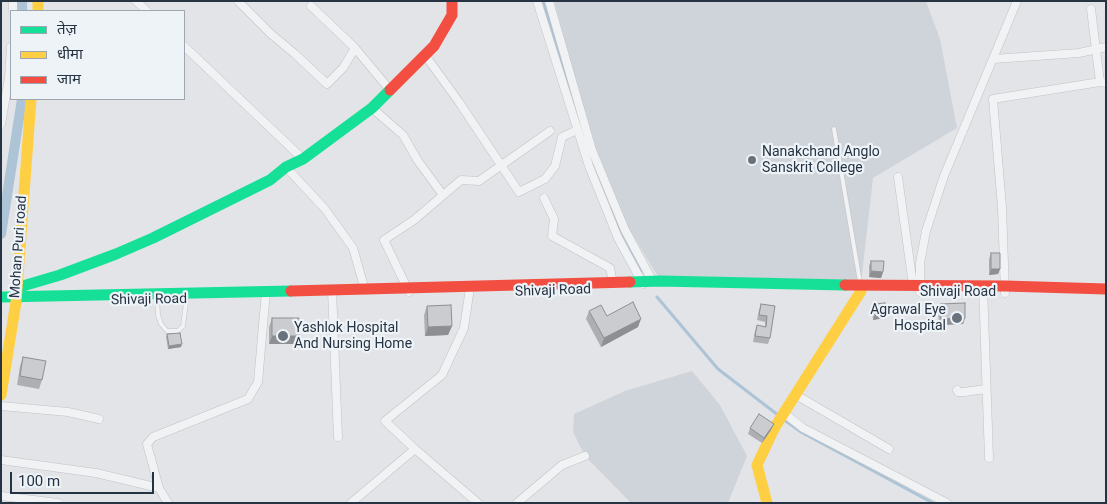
<!DOCTYPE html>
<meta charset="utf-8">
<style>
body{margin:0}
#map{position:relative;width:1107px;height:504px;overflow:hidden;background:#e2e4e7;font-family:Roboto,"Noto Sans Devanagari",sans-serif}
canvas{display:block}
.frame{position:absolute;inset:0;border:2px solid #263343;pointer-events:none}
.legend{position:absolute;left:10px;top:10px;width:175px;height:90px;box-sizing:border-box;background:#eef3f7;border:1px solid #9ea6af;margin:0;padding:6px 9px;list-style:none;font-size:15px;color:#263343}
.legend li{display:flex;align-items:center;gap:10px;height:25px}
.legend b{width:25px;border:1px solid #9ea6af}
.scale{position:absolute;left:10px;top:472px;width:144px;height:22px;box-sizing:border-box;border:2px solid #263343;border-top:0;padding-left:6px;font-size:15px;line-height:18px;white-space:nowrap;color:#263343;-webkit-text-stroke:4px #eef3f7;paint-order:stroke}
</style>
<div id="map">
<canvas width="1107" height="504"></canvas>
<div class="frame"></div>
<ul class="legend">
<li><b style="height:6px;background:#16e098"></b>तेज़</li>
<li><b style="height:6px;background:#ffcf43"></b>धीमा</li>
<li><b style="height:6px;background:#f24e42"></b>जाम</li>
</ul>
<div class="scale">100 m</div>
</div>
<script>
const ctx = document.querySelector('canvas').getContext('2d');
ctx.lineJoin = 'round';
function fill(path, color) { ctx.fillStyle = color; ctx.fill(path, 'evenodd'); }
const shape = rows => new Path2D(rows.map(r => 'M' + r).join(''));
function trace(path, color, width, dash) { ctx.strokeStyle = color; ctx.lineWidth = width; ctx.lineCap = dash ? 'butt' : 'round'; ctx.setLineDash(dash || []); ctx.stroke(path); }
function write(font, color, halo, rows, align = 'center') {
  ctx.font = font + ' Roboto,sans-serif'; ctx.lineWidth = 4.5; ctx.setLineDash([]); ctx.textBaseline = 'middle'; ctx.strokeStyle = halo; ctx.fillStyle = color; for (const [text, x, y, turn = 0] of rows) {
    ctx.save(); ctx.translate(x, y); ctx.rotate((+turn || 0) * Math.PI / 180); ctx.textAlign = isNaN(turn) ? turn : align; if (halo) ctx.strokeText(text, 0, 0); ctx.fillText(text, 0, 0); ctx.restore();
  }
}
fill(shape([
 [554,1,926,1,940,39,957,128,873,178,861,283,659,278,628,227,593,142],
 [692,371,720,405,747,456,728,503,631,503,585,456,573,432,574,414,625,391]
]), '#cfd4db');
trace(shape([
 [543,1,575,104],
 [592,160,601,187],
 [610,209,642,271],
 [657,297,718,369,778,415],
 [783,419,801,432,933,503]
]), '#adc3d6', 3);
trace(shape([
 [22,1,22,11],
 [1,234,22,99]
]), '#adc3d6', 10);
const lane = shape([
 [834,129,860,282],
 [157,295,158,315,161,324,167,331,178,331,183,326,187,295]
]);
const street = shape([
 [13,1,13,11],
 [136,1,147,11],
 [238,1,271,34,295,54,327,84,343,68,355,48,390,90],
 [537,1,589,166,618,238,643,284],
 [549,1,592,150,625,230,653,282],
 [311,6,355,48],
 [1091,9,1100,82],
 [184,46,303,159],
 [425,55,459,102,519,192,545,179,555,166,562,137,577,130],
 [993,59,1079,53,1106,47],
 [372,108,403,135,418,161,443,195],
 [1,124,9,78,11,47],
 [286,167,325,209,353,248,365,290],
 [898,177,913,285],
 [544,198,554,219,552,236,610,268,613,283],
 [983,286,989,458],
 [470,288,464,328,442,375,385,421,415,449,478,503],
 [332,290,338,437],
 [409,292,384,240,414,220,461,180,479,181,550,131],
 [920,292,920,263,926,231,944,176,1017,1],
 [1005,293,1002,207,993,99,1100,82,1106,83],
 [957,390,958,392,964,392,986,389],
 [796,395,889,449],
 [1,406,68,412,99,419],
 [784,413,803,428,947,503],
 [1,460,96,473,159,488,168,503],
 [159,488,147,444,153,437,248,399,258,382,266,291],
 [1,496,58,503],
 [351,503,415,449],
 [517,503,562,465,585,456]
]);
trace(lane, '#c0c2c5', 5);
trace(street, '#c0c2c5', 9);
trace(lane, '#f1f2f4', 4);
trace(street, '#f1f2f4', 8);
trace(shape([
 [630,282,660,281,845,285],
 [16,288,60,275,116,254,153,238,270,180,286,167,303,159,372,108,390,90],
 [1,297,291,291]
]), '#16e098', 11);
trace(shape([
 [38,1,38,11],
 [1,395,16,302,31,99],
 [767,503,757,465,775,427,861,291,860,285]
]), '#ffcf43', 11);
trace(shape([
 [390,90,434,46,452,15,452,1],
 [845,285,1005,286,1106,289],
 [291,291,630,282]
]), '#f24e42', 11);
fill(shape([
 [991,253,1000,269,998,274,989,275,989,259],
 [871,261,883,272,881,278,869,277,869,266],
 [761,304,775,306,770,338,768,344,753,342,755,331,757,325,765,327,765,322,757,320,759,310],
 [874,304,884,318,873,320,872,310],
 [940,304,965,318,963,324,939,325,938,310],
 [427,306,452,326,448,335,425,336,424,315],
 [589,311,607,316,638,327,601,347,586,319],
 [272,318,296,344,269,344,269,327],
 [167,334,181,347,168,349,166,337],
 [23,357,42,380,39,389,17,385,20,366],
 [750,428,771,430,762,443,748,434]
]), '#aeafb3');
fill(shape([
 [991,269,1000,269,998,274,989,275],
 [871,271,883,272,881,278,869,277],
 [886,313,884,318,873,320,875,314],
 [965,318,963,324,939,325,941,319],
 [641,319,638,327,601,347,604,338],
 [452,326,448,335,425,336,428,327],
 [272,336,299,336,296,344,269,344],
 [182,344,181,347,168,349,169,346],
 [774,424,771,430,762,443,764,438]
]), '#8d8f92');
const building = shape([
 [991,253,1000,253,1000,269,991,269,991,253],
 [871,261,884,261,883,272,871,271,871,261],
 [633,302,641,319,604,338,589,311,601,305,607,316,633,302],
 [885,303,886,313,875,314,874,304,885,303],
 [965,303,965,318,941,319,940,304,965,303],
 [761,304,775,306,770,338,755,336,757,325,766,327,767,316,759,315,761,304],
 [451,305,452,326,428,327,427,306,451,305],
 [272,318,299,318,299,336,272,336,272,318],
 [180,333,182,344,169,346,167,334,180,333],
 [23,357,46,361,42,380,20,376,23,357],
 [759,414,774,424,764,438,750,428,759,414]
]);
fill(building, '#caccd0');
trace(building, '#8d8f92', 1);
for (const [x, y, r, color] of [
 [752,160,5,"#68717c"],
 [957,318,6,"#68717c"],
 [283,336,6,"#68717c"]
]) { const dot = new Path2D(); dot.arc(x, y, r, 0, 2 * Math.PI); ctx.fillStyle = color; ctx.fill(dot); trace(dot, '#eef3f7', 2); }
write('14px', '#263343', '#eef3f7', [
 ["Nanakchand Anglo",762,152],
 ["Sanskrit College",762,168],
 ["Agrawal Eye",946,310,"right"],
 ["Hospital",946,326,"right"],
 ["Yashlok Hospital",294,328],
 ["And Nursing Home",294,344]
], 'left');
write('14px', '#263343', '#eef3f7', [
 ["Mohan Puri road",19,247,-86],
 ["Shivaji Road",553,291,-2],
 ["Shivaji Road",958,292],
 ["Shivaji Road",149,300,-1]
]);
</script>
